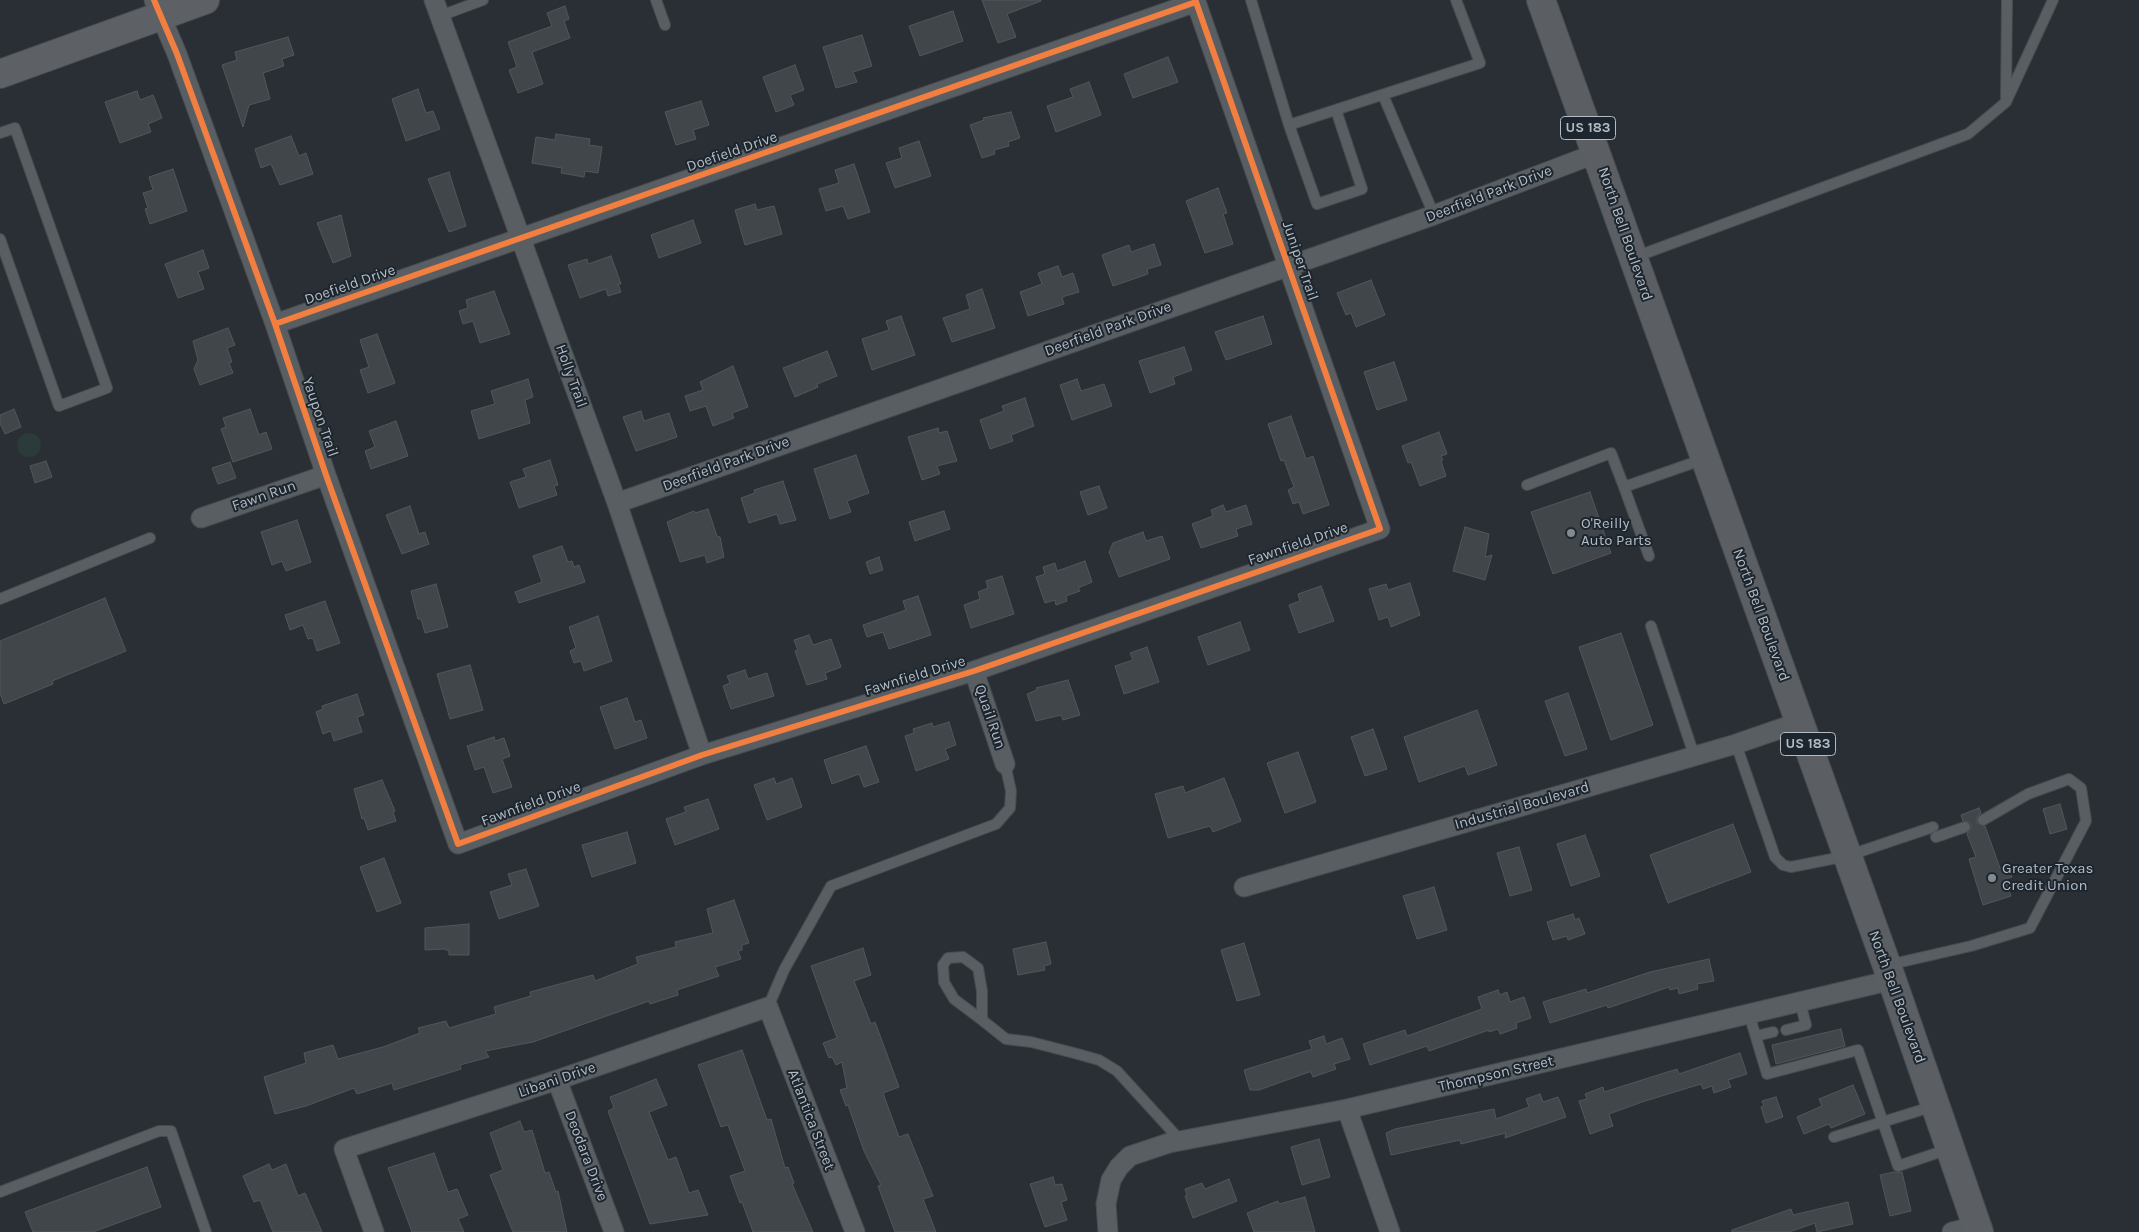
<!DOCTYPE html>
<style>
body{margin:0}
canvas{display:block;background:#292f34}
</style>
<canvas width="2139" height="1232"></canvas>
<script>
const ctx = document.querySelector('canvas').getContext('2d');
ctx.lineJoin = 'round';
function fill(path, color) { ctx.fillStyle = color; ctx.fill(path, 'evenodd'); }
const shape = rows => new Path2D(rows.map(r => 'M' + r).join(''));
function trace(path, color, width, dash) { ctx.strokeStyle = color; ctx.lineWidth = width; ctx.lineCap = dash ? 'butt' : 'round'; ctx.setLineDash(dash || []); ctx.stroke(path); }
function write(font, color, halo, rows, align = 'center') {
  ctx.font = font + ' Karla,sans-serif'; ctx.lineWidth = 4; ctx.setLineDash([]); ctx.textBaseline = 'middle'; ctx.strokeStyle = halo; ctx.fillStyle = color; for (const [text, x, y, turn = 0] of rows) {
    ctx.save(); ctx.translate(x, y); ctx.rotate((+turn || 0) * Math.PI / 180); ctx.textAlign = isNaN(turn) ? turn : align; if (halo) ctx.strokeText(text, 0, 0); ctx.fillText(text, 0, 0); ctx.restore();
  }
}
fill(shape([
 '17 445a12 12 0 1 1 24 0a12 12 0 1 1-24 0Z'
]), '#2a3b3a');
const building = shape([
 [982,0,1041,0,1041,1,1007,14,1016,37,998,43,982,0],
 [565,6,569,19,564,21,570,38,532,52,543,84,518,93,509,70,517,67,508,42,552,26,547,13,565,6],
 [953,11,963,41,920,56,909,26,953,11],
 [862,35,872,66,853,72,857,82,836,88,823,47,862,35],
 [288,37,294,55,282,59,284,66,263,73,270,99,249,105,243,127,222,65,237,60,235,52,288,37],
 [1168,57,1178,82,1133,98,1124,74,1168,57],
 [795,65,804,90,790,95,794,105,776,112,763,77,795,65],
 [1089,82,1101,115,1056,132,1047,106,1073,97,1070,89,1089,82],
 [418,89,426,113,433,111,440,129,406,141,392,99,418,89],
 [137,91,140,100,153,95,162,118,148,124,151,132,120,143,105,102,137,91],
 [701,101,709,125,693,130,696,139,676,145,665,112,701,101],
 [1011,112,1020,138,1008,142,1009,146,994,150,995,154,982,158,970,125,984,120,983,118,1011,112],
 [556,134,590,139,589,145,602,147,598,173,585,171,584,177,561,173,562,168,532,163,536,137,555,140,556,134],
 [291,136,299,156,306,153,313,174,280,185,271,164,261,168,255,149,291,136],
 [919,141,931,176,895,188,886,163,902,158,899,148,919,141],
 [854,164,870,212,848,219,843,206,826,211,819,189,839,183,835,170,854,164],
 [173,169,187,211,150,224,145,209,148,208,143,193,153,190,149,177,173,169],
 [449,172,466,226,449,232,428,179,449,172],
 [1218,188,1227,213,1223,214,1233,244,1205,253,1186,201,1218,188],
 [755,204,757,210,774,206,782,234,745,245,735,210,755,204],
 [341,215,351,256,333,263,317,223,341,215],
 [693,220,701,243,659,258,651,235,693,220],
 [1154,244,1161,265,1147,269,1148,274,1113,286,1102,255,1129,245,1131,252,1154,244],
 [203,250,209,268,198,272,204,289,178,298,165,264,203,250],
 [611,256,621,284,618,284,621,292,608,296,606,289,580,298,568,265,587,259,588,264,611,256],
 [1058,266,1062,277,1073,273,1079,292,1062,297,1064,304,1028,316,1020,292,1042,284,1038,273,1058,266],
 [1371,280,1385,315,1356,327,1351,313,1346,315,1337,293,1371,280],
 [982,289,995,328,952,342,943,318,970,309,966,295,982,289],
 [494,291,510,334,480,343,473,321,463,324,459,311,468,308,466,300,494,291],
 [901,316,915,355,872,370,862,339,889,330,886,321,901,316],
 [1263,316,1272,344,1226,360,1215,332,1263,316],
 [228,328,235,345,227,348,232,362,229,363,233,373,200,385,194,369,198,360,193,341,228,328],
 [377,334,395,383,368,393,360,370,369,367,360,340,377,334],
 [1184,347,1192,370,1173,377,1175,384,1150,393,1139,361,1184,347],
 [827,351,837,376,817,384,818,387,795,397,783,368,827,351],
 [1394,362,1407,400,1377,410,1364,372,1394,362],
 [733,366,748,407,732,413,734,418,713,426,706,406,690,411,685,396,703,390,700,382,733,366],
 [528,379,533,397,525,400,530,423,479,439,471,411,495,404,491,391,528,379],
 [1077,379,1081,391,1104,384,1112,406,1072,420,1060,385,1077,379],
 [1025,398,1034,426,1011,435,1013,441,990,449,980,420,1004,411,1002,406,1025,398],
 [14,409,21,427,5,434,0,423,0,415,14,409],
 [250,409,259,435,266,432,272,449,233,462,221,429,226,427,223,418,250,409],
 [641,411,644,421,669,413,677,437,636,451,623,417,641,411],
 [1291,416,1306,459,1313,456,1329,505,1303,514,1299,502,1293,504,1288,490,1294,487,1284,460,1281,461,1268,424,1291,416],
 [396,421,408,456,371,469,365,451,375,447,369,431,396,421],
 [938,428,939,433,947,431,957,461,937,466,940,474,922,480,908,437,938,428],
 [1439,432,1447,454,1441,456,1443,460,1441,461,1446,476,1420,486,1411,462,1408,463,1402,446,1439,432],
 [856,455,869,493,847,501,851,512,830,519,814,469,856,455],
 [550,460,558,485,554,486,557,495,519,508,510,482,526,477,523,469,550,460],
 [46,461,52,477,35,483,30,466,46,461],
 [230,462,236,478,218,484,212,468,230,462],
 [783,481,796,520,780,524,777,514,749,523,741,498,755,493,754,490,783,481],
 [1099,486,1107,508,1088,515,1080,492,1099,486],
 [1590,492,1611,553,1553,574,1531,512,1590,492],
 [1223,505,1226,512,1246,505,1252,524,1236,529,1238,536,1201,548,1192,524,1213,516,1211,510,1223,505],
 [410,506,419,534,425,532,429,544,402,554,386,515,410,506],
 [708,509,717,536,720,537,724,557,707,563,705,555,680,562,667,522,694,511,695,513,708,509],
 [944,511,950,529,915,541,909,522,944,511],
 [297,520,311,562,286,571,282,561,272,565,261,532,297,520],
 [1465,527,1489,534,1485,557,1492,555,1485,580,1453,571,1465,527],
 [1143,532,1146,541,1162,536,1170,559,1119,577,1109,552,1113,543,1143,532],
 [562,546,568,562,572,561,574,567,579,565,585,582,519,603,515,592,542,582,533,556,562,546],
 [879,557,883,570,870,574,866,562,879,557],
 [1085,561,1092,582,1078,588,1080,591,1066,596,1067,601,1056,605,1055,600,1045,603,1036,577,1045,574,1043,567,1055,563,1057,571,1085,561],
 [1002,576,1014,614,971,628,964,605,980,599,978,592,988,588,986,581,1002,576],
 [1410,583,1420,615,1391,627,1388,617,1379,620,1369,589,1386,584,1388,590,1410,583],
 [436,584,448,627,425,633,421,619,418,619,411,591,436,584],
 [1321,586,1334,621,1299,633,1289,605,1300,601,1298,594,1321,586],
 [918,596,931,635,889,649,883,632,867,637,863,625,906,610,903,601,918,596],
 [105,598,126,651,52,681,53,684,4,704,0,693,0,641,105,598],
 [325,601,340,643,317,651,313,638,308,639,303,625,290,630,285,615,325,601],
 [598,616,612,661,584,671,581,661,574,663,570,651,576,648,569,627,598,616],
 [1240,622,1250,650,1208,665,1198,637,1240,622],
 [1621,633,1653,725,1611,740,1579,647,1621,633],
 [809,635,813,645,831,639,841,667,825,673,827,679,807,685,795,651,798,650,794,640,809,635],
 [1147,647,1159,682,1124,694,1115,666,1133,660,1130,653,1147,647],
 [470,665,483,710,450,719,437,674,470,665],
 [745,670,748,679,767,673,774,696,731,709,723,686,730,683,727,676,745,670],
 [1068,680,1080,715,1063,720,1061,715,1036,721,1027,694,1037,690,1036,688,1068,680],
 [1568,693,1587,749,1565,756,1545,701,1568,693],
 [357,694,364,715,357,717,362,732,334,741,331,731,323,734,316,712,323,709,322,706,357,694],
 [627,698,635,722,641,720,647,738,615,749,600,707,627,698],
 [1477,710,1497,765,1468,775,1465,766,1419,782,1404,737,1477,710],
 [949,722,956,745,945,749,949,759,916,771,905,736,914,733,913,729,932,723,933,727,949,722],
 [1373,729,1387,769,1365,776,1351,737,1373,729],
 [494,737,495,741,504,738,510,756,502,759,512,787,493,793,484,767,475,770,467,746,494,737],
 [866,746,879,782,864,787,859,774,832,784,824,760,866,746],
 [1298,752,1316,802,1285,813,1267,763,1298,752],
 [774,778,776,784,792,778,802,807,767,820,754,785,774,778],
 [1224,778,1241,821,1213,832,1210,826,1168,838,1155,794,1183,786,1185,793,1224,778],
 [382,780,395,811,393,812,396,821,368,830,364,818,362,819,354,789,382,780],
 [708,799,719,829,675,845,666,819,686,812,684,807,708,799],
 [2060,804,2067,829,2050,834,2043,809,2060,804],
 [1979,808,1981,813,1977,817,1977,823,1985,826,2000,868,2008,865,2012,877,2005,879,2011,896,1983,905,1969,859,1976,857,1967,834,1972,825,1969,822,1963,821,1961,815,1979,808],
 [1733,824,1751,872,1668,903,1650,855,1733,824],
 [627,832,636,863,592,877,582,845,627,832],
 [1585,835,1600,876,1571,886,1557,844,1585,835],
 [1519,847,1532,890,1510,896,1497,853,1519,847],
 [384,858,401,903,377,912,360,867,384,858],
 [526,869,539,906,499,919,490,892,512,885,508,874,526,869],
 [1434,887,1447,930,1417,939,1403,896,1434,887],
 [734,900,749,943,742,945,742,950,738,951,741,959,715,967,719,976,677,990,678,995,650,1004,649,1001,533,1042,485,1051,489,1057,460,1065,461,1069,394,1090,392,1083,357,1094,354,1088,306,1106,275,1114,264,1077,306,1063,304,1053,333,1045,338,1059,383,1047,420,1033,418,1028,446,1021,449,1028,496,1014,494,1007,531,996,530,992,593,975,595,981,638,964,636,957,676,947,675,942,713,933,707,909,734,900],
 [1573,914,1575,920,1579,918,1585,934,1568,940,1567,936,1553,940,1547,922,1573,914],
 [469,924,469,955,449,955,449,951,444,949,425,950,425,928,469,924],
 [1046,942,1051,964,1044,966,1045,970,1018,975,1013,949,1046,942],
 [1244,943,1260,995,1237,1001,1221,950,1244,943],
 [863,948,871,975,854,981,871,1024,875,1022,899,1087,883,1093,899,1137,908,1134,933,1196,923,1199,936,1232,895,1232,878,1186,881,1185,864,1151,848,1105,846,1106,840,1090,847,1088,842,1062,836,1065,832,1057,829,1058,823,1043,837,1038,811,966,863,948],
 [1709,959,1714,981,1697,984,1698,989,1679,994,1678,988,1670,990,1669,987,1608,1008,1607,1005,1550,1023,1543,1002,1586,989,1587,993,1650,972,1709,959],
 [1498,990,1500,995,1507,992,1510,1002,1524,997,1531,1018,1516,1023,1517,1028,1500,1034,1498,1029,1489,1032,1489,1030,1429,1051,1427,1046,1370,1065,1363,1044,1405,1030,1407,1036,1482,1009,1478,997,1498,990],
 [1841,1029,1845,1046,1776,1064,1772,1045,1841,1029],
 [1324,1036,1326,1044,1342,1038,1350,1059,1334,1064,1336,1069,1313,1077,1311,1072,1309,1072,1259,1090,1250,1090,1244,1070,1312,1049,1309,1041,1324,1036],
 [742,1050,767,1120,771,1119,785,1168,788,1167,794,1183,792,1184,813,1232,753,1232,742,1202,740,1203,730,1176,745,1171,728,1125,721,1127,698,1065,742,1050],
 [1740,1053,1747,1074,1728,1080,1731,1087,1714,1093,1712,1086,1703,1089,1701,1084,1642,1102,1609,1114,1613,1126,1590,1134,1579,1101,1587,1099,1585,1094,1603,1087,1604,1092,1677,1069,1679,1074,1740,1053],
 [656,1079,667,1105,649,1112,668,1160,676,1157,689,1193,698,1190,708,1215,650,1224,608,1111,614,1108,610,1097,656,1079],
 [1853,1085,1865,1114,1831,1128,1829,1124,1804,1134,1797,1117,1822,1106,1819,1099,1853,1085],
 [1540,1094,1543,1102,1558,1097,1566,1117,1505,1138,1506,1133,1461,1144,1460,1140,1391,1155,1386,1133,1395,1129,1494,1109,1496,1119,1529,1107,1526,1099,1540,1094],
 [1776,1097,1783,1117,1766,1123,1761,1107,1764,1106,1762,1101,1776,1097],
 [520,1121,524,1132,532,1130,545,1173,549,1172,556,1192,558,1191,567,1232,513,1232,490,1175,503,1170,490,1133,520,1121],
 [1319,1139,1330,1177,1302,1185,1291,1147,1319,1139],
 [434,1153,448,1192,457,1189,468,1215,458,1219,464,1232,412,1232,388,1168,434,1153],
 [269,1164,272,1170,286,1164,298,1196,305,1193,322,1232,273,1232,260,1200,254,1202,243,1176,269,1164],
 [147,1167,161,1207,93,1232,33,1232,25,1212,147,1167],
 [1894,1172,1902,1172,1911,1211,1890,1216,1880,1175,1894,1172],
 [1053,1177,1055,1185,1062,1184,1067,1200,1061,1202,1067,1220,1045,1227,1030,1184,1053,1177],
 [1229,1179,1237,1201,1193,1218,1185,1196,1187,1195,1185,1189,1202,1183,1205,1189,1229,1179],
 [1305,1197,1315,1232,1254,1232,1247,1213,1278,1201,1279,1204,1305,1197],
 [1848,1202,1853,1224,1817,1232,1815,1223,1789,1232,1732,1232,1732,1230,1791,1209,1793,1215,1848,1202]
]);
fill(building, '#41464b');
trace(building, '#51565b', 1);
const lane = shape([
 [656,0,665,25],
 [1251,0,1289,125,1317,204,1362,189,1336,110],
 [440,16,483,0],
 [1383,95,1434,215],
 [2006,98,2007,0],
 [1289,125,1480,63,1456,0],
 [0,133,15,128,107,388,59,406,0,239],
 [1635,257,1968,134,2006,102,2053,0],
 [1527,485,1611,453,1624,487,1704,459],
 [1624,487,1649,556],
 [0,599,150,538],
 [1651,626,1694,755],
 [1736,744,1775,857,1783,865,1791,867,1847,856,1933,827],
 [1936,837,1965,827],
 [1888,965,1971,946,2030,928,2086,821,2081,788,2069,779,2028,794,1983,820],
 [768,1007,784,970,831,886,996,824,1010,808,1011,791,1005,764],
 [1749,1014,1767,1074,1858,1050,1898,1166,1949,1149],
 [982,1020,982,991,978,968,963,957,948,958,943,965,944,982,954,999,982,1020,1006,1039,1031,1042,1074,1053,1099,1060,1117,1071,1180,1140],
 [1786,1030,1806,1025,1800,1002],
 [1756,1036,1773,1032],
 [1834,1137,1934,1106],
 [0,1192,159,1131,171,1131,206,1232]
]);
const street = shape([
 [154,0,177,54,275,324,326,475,458,844,702,755,974,671,1380,529,1196,2,275,324],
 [434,0,617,503,702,755],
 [617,503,1434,215,1597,153],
 [201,518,326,475],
 [974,671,1005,764],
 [1244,887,1736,744,1800,722],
 [557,1080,614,1232],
 [1347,1109,1390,1232],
 [374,1232,344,1149,557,1080,768,1007,855,1232],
 [1108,1232,1106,1204,1111,1180,1119,1167,1130,1156,1169,1143,1347,1109,1892,980],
 [1952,1232,1976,1226]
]);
const secondary = shape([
 [0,74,205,0]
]);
const primary = shape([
 [1541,0,1892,980,1979,1232]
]);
trace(lane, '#474b4f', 12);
trace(street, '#474b4f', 21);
trace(secondary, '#474b4f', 30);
trace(primary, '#474c51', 30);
trace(lane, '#595e62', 10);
trace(street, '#595e62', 19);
trace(secondary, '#5d6166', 28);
trace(primary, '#5b5f64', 28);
trace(shape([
 [154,0,177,54,275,324,326,475,458,844,702,755,974,671,1380,529,1196,2,275,324]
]), '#f27e40', 6);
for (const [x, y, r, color] of [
 [1571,533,5,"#838b92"],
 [1992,878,5,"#838b92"]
]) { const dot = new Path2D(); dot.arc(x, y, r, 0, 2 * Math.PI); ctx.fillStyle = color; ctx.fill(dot); trace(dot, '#1d262e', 2); }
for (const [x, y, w] of [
 [1588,128,55],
 [1808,744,55]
]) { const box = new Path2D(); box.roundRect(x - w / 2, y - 11.5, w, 23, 4); ctx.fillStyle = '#1d262e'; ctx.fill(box); trace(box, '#b3bcc5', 1); }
write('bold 14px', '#b3bcc5', null, [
 ["US 183",1588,128],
 ["US 183",1808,744]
]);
write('15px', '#b3bcc5', '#1d262e', [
 ["Doefield Drive",732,152,-19],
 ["Deerfield Park Drive",1489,194,-21],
 ["North Bell Boulevard",1625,234,71],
 ["Juniper Trail",1300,261,71],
 ["Doefield Drive",350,285,-19],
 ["Deerfield Park Drive",1108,329,-20],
 ["Holly Trail",571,376,70],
 ["Yaupon Trail",320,417,71],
 ["Deerfield Park Drive",726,464,-20],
 ["Fawn Run",264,496,-19],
 ["Fawnfield Drive",1298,544,-19],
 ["North Bell Boulevard",1761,615,70],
 ["Fawnfield Drive",915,676,-17],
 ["Quail Run",990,717,71],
 ["Fawnfield Drive",531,804,-20],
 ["Industrial Boulevard",1522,806,-16],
 ["North Bell Boulevard",1897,997,70],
 ["Thompson Street",1496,1074,-13],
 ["Libani Drive",557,1080,-19],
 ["Atlantica Street",811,1120,69],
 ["Deodara Drive",586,1156,69]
]);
write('15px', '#b3bcc5', '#1d262e', [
 ["O'Reilly",1581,524],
 ["Auto Parts",1581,541],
 ["Greater Texas",2002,869],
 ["Credit Union",2002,886]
], 'left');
</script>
